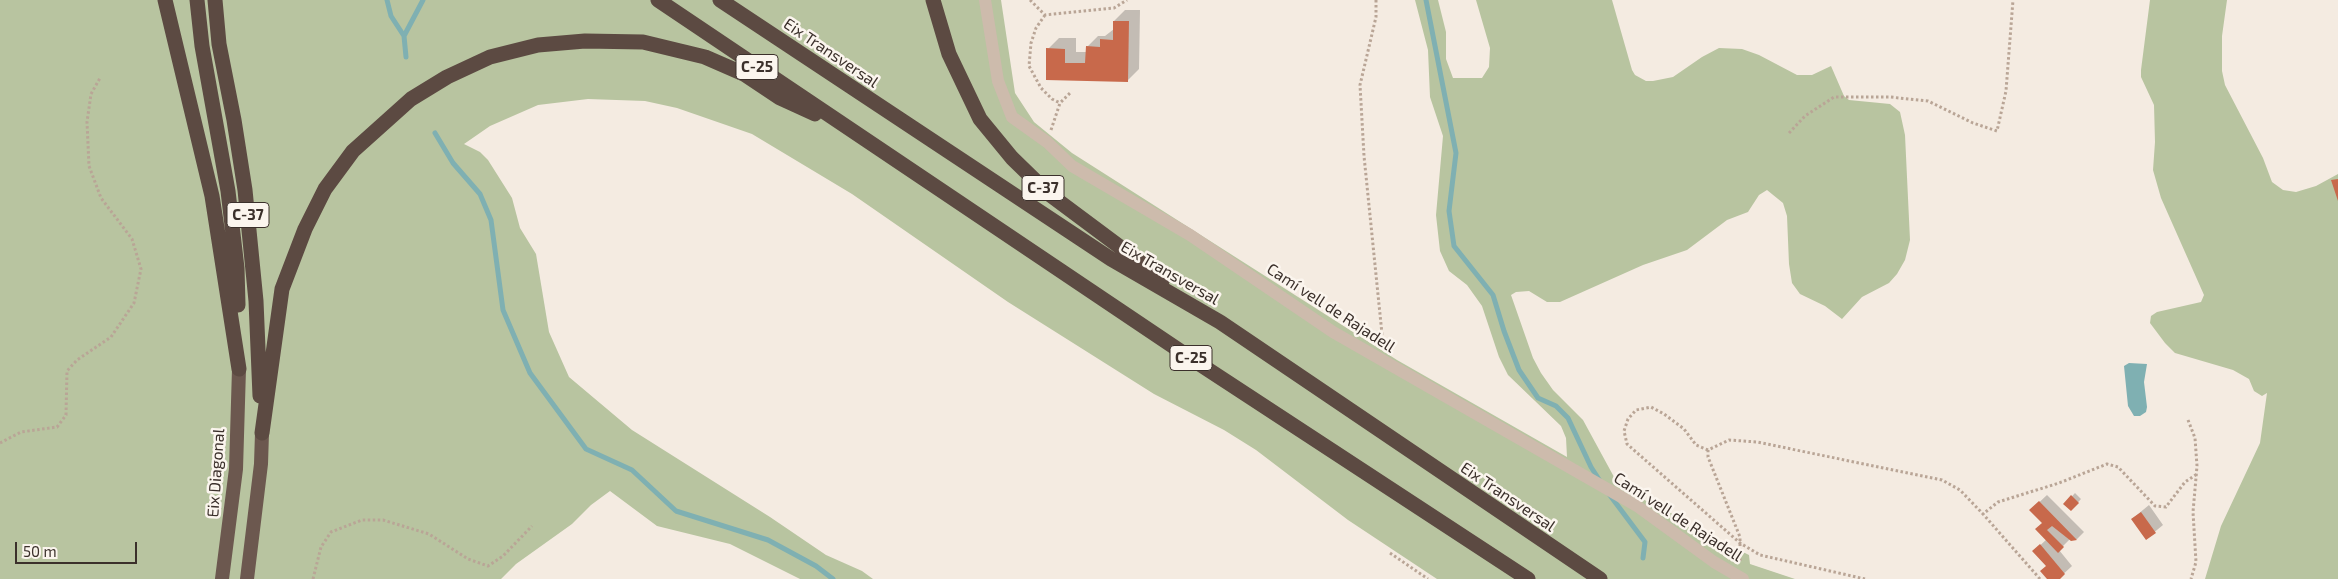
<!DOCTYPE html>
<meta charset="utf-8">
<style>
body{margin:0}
#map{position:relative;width:2338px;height:579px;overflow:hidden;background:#f4ebe1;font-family:"Exo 2",sans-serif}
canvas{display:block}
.scale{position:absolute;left:15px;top:542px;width:122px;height:22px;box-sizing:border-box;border:2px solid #3b302b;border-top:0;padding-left:6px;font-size:15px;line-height:18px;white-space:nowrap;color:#3b302b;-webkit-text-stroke:4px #fbf5ee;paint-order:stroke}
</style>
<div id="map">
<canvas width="2338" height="579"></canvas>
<div class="scale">50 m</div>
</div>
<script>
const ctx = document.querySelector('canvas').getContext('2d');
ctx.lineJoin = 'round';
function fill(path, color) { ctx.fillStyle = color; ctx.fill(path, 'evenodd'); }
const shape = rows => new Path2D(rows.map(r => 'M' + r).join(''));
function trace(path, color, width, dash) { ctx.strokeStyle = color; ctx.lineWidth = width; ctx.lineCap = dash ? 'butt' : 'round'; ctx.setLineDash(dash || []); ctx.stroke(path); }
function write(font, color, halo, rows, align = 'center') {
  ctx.font = font + ' "Exo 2",sans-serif'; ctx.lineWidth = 5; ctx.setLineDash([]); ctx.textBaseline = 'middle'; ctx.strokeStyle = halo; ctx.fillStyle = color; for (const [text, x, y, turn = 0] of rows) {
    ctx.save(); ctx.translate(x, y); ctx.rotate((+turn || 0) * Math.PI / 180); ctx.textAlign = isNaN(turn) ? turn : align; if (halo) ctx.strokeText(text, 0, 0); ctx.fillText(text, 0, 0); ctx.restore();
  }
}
fill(shape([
 [0,0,1001,0,1015,93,1034,122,1072,153,1397,360,1567,457,1566,438,1561,426,1508,375,1499,357,1482,306,1467,285,1449,271,1440,251,1436,215,1443,136,1430,97,1428,50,1415,0,1438,0,1446,32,1446,59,1453,78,1482,78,1489,67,1490,48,1476,0,1612,0,1632,70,1635,75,1646,81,1653,81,1673,77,1702,57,1719,48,1742,49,1759,55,1797,75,1812,75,1831,66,1844,96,1849,100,1890,104,1900,112,1905,135,1910,240,1905,260,1897,274,1889,283,1862,297,1842,319,1825,306,1800,294,1792,283,1789,264,1787,216,1783,203,1767,190,1759,195,1748,212,1727,220,1687,250,1643,265,1560,302,1547,302,1529,291,1516,292,1511,295,1533,358,1541,373,1553,390,1583,420,1620,488,1671,513,1729,560,1737,549,1749,555,1750,564,1795,579,1437,579,1348,520,1256,450,1224,430,1154,394,1008,302,852,194,752,134,677,108,645,101,588,99,538,105,490,126,464,144,480,152,488,160,512,198,520,228,536,254,549,332,569,377,632,430,770,517,826,555,862,571,873,579,800,579,730,544,657,526,610,491,591,505,572,524,516,564,501,579,0,579],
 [2150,0,2227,0,2222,36,2222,71,2225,85,2263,158,2272,182,2283,190,2296,192,2316,186,2338,174,2338,579,2205,579,2221,526,2260,443,2267,393,2262,396,2254,391,2249,379,2233,370,2175,353,2165,343,2150,323,2151,316,2157,312,2201,302,2204,295,2161,198,2153,170,2155,142,2154,105,2141,77,2141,70]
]), '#b8c4a0');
fill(shape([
 [2129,363,2147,364,2144,382,2147,407,2146,412,2140,416,2134,416,2128,406,2124,366]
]), '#7fb0b2');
fill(shape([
 [1125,10,1140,10,1139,69,1128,80,1047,79,1048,49,1059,38,1076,38,1076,52,1087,52,1087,47,1098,36,1105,36,1114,29,1114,21],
 [2075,493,2081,499,2071,510,2065,504],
 [2047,495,2084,532,2077,539,2070,539,2059,550,2072,566,2058,579,2048,579,2047,566,2034,551,2047,539,2043,523,2031,510],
 [2149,505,2163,525,2146,539,2132,519]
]), '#0003');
trace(shape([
 [387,0,391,16,404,36,406,57],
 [1426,0,1456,153,1449,211,1454,246,1493,295,1504,331,1519,370,1538,398,1556,406,1568,418,1591,467,1600,481],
 [404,36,423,0],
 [435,133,453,163,480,194,491,220,503,310,530,373,586,449,632,470,676,511,768,540,816,566,833,579],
 [1609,494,1645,542,1643,558]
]), '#7fb0b2', 5);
fill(shape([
 [1113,21,1129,21,1128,82,1046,80,1046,48,1065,49,1065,63,1085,63,1086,46,1100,47,1100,39,1113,40],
 [2338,179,2338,201,2331,180],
 [2071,495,2079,503,2071,511,2063,504],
 [2039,501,2077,540,2071,541,2052,526,2047,530,2064,547,2058,553,2035,529,2042,523,2029,510],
 [2141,512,2156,533,2146,540,2131,519],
 [2040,544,2065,574,2060,579,2047,579,2040,571,2046,566,2032,551]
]), '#c8694b');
trace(shape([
 [1030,0,1045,15,1114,8,1127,0],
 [1376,0,1376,17,1360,85,1364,156,1383,344],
 [1045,15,1036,28,1031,43,1029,66,1041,88,1052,99,1060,103],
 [1051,130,1060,103,1070,93],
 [1789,133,1805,116,1834,97,1890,97,1928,101,1973,123,1997,131,2006,91,2013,0],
 [2188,420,2195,438,2197,466,2193,512,2196,562,2191,579],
 [0,443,21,432,57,427,66,415,67,371,77,360,111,337,134,303,141,269,132,239,101,198,89,166,87,122,91,94,100,78],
 [1708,450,1696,445,1684,429,1664,414,1651,407,1636,410,1628,419,1624,431,1627,444,1740,543,1760,555,1865,579],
 [1390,553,1428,579],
 [1740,561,1740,537,1708,457,1708,450,1729,440,1757,442,1942,480,1960,490,1983,514],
 [313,579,321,547,331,532,362,520,383,520,429,534,468,559,488,566,503,556,532,526],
 [2040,579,1983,514,1998,502,2059,483,2107,464,2118,467,2155,506,2166,507,2185,482,2197,474]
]), '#b9a596', 3, [2.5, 2.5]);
trace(shape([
 [985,0,998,81,1012,117,1047,142,1072,166,1190,235,1333,332,1637,506,1714,562,1743,579]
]), '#cdbbac', 12);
trace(shape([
 [222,579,236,469,239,369],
 [247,579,261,464,262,433]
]), '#6c584f', 14);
trace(shape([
 [165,0,212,196,239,369],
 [197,0,202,46,228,191,237,268,238,305],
 [215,0,219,44,234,120,245,190,256,301,260,396],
 [658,0,1195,361,1528,579],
 [720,0,1111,259,1220,322,1600,579],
 [933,0,949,54,980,119,1012,158,1049,194,1163,279],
 [262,433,282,289,305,229,325,189,353,151,411,99,447,77,490,57,538,45,585,41,643,42,705,57,744,74,780,98,815,114]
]), '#5c4a42', 15);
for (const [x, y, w] of [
 [757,67,42],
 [1043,188,42],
 [248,215,42],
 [1191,358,42]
]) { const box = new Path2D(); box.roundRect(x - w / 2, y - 12.5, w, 25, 4); ctx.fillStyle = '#fbf5ee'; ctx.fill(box); trace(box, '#3b302b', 1); }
write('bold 15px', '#3b302b', null, [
 ["C-25",757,67],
 ["C-37",1043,188],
 ["C-37",248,215],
 ["C-25",1191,358]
]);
write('16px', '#3b302b', '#fbf5ee', [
 ["Eix Transversal",831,53,34],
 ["Eix Transversal",1170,273,30],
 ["Camí vell de Rajadell",1331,308,33],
 ["Eix Diagonal",216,473,-86],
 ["Eix Transversal",1508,497,34],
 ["Camí vell de Rajadell",1678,517,33]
]);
</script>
